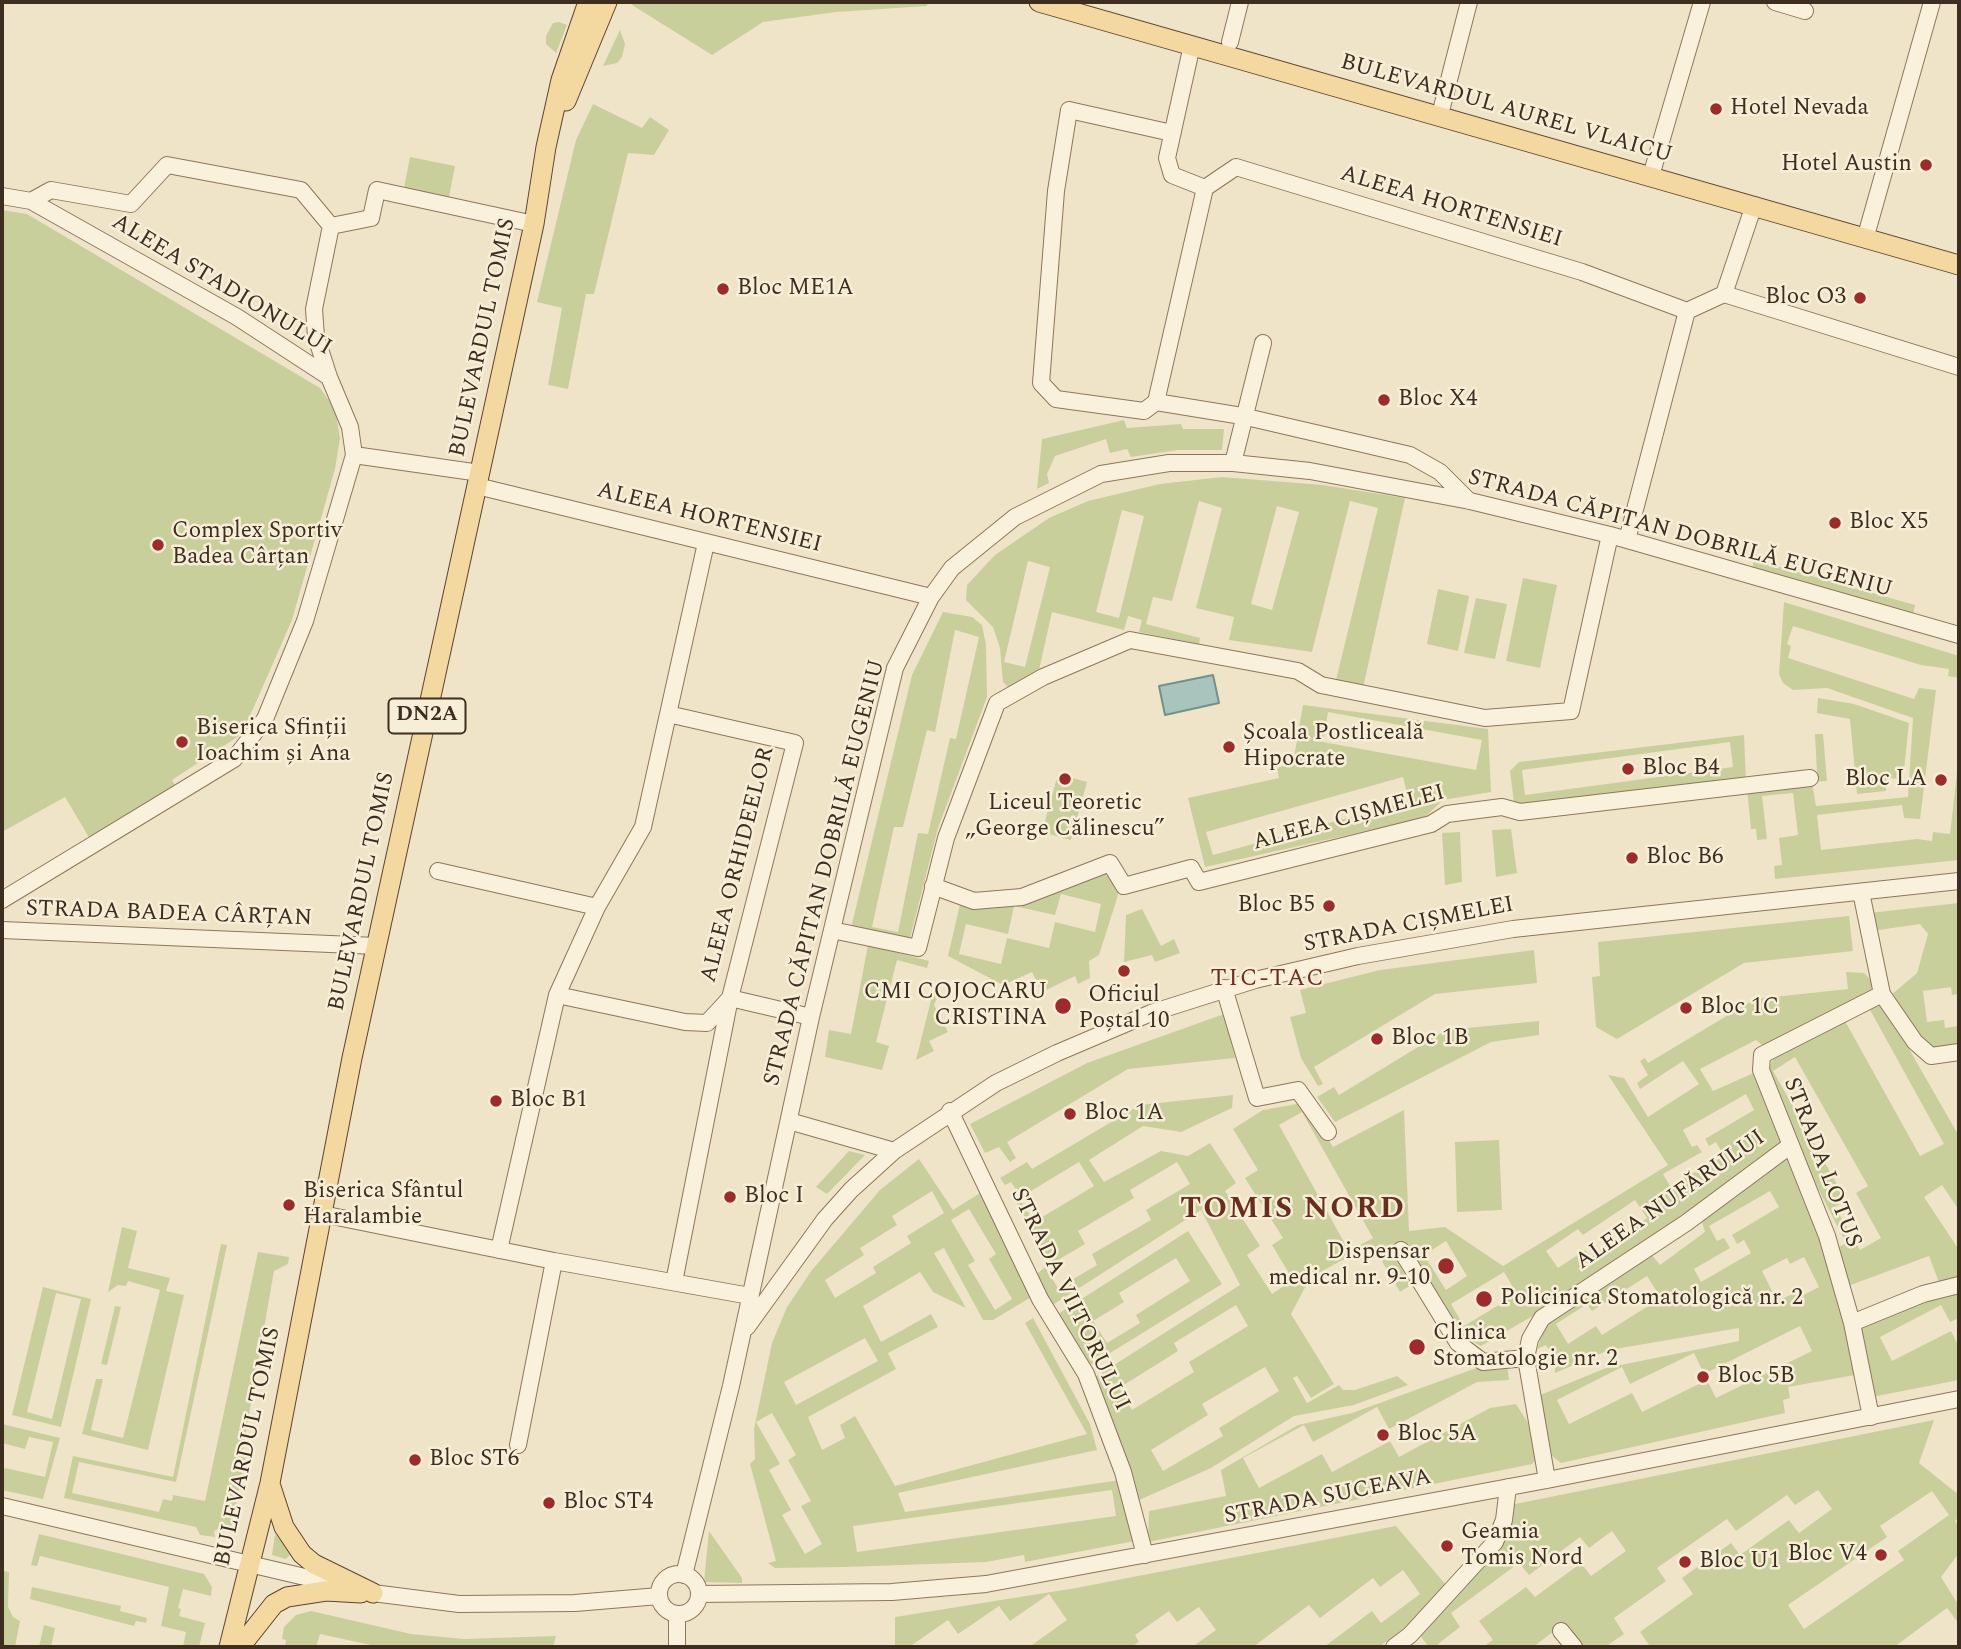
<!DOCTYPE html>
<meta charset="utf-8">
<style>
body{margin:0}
#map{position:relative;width:1961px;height:1649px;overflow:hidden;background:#f0e4c8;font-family:Spectral,serif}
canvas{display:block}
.frame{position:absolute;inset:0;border:4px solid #3d2e20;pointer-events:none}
</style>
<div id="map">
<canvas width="1961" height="1649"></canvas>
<div class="frame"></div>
</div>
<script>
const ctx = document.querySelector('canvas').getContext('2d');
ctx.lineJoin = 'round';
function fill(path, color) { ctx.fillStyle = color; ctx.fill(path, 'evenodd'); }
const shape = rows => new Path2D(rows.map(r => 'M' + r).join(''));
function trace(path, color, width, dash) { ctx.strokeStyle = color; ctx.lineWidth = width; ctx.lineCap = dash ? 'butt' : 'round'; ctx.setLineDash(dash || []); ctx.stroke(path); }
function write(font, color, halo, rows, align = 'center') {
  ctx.font = font + ' Spectral,serif'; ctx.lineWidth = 5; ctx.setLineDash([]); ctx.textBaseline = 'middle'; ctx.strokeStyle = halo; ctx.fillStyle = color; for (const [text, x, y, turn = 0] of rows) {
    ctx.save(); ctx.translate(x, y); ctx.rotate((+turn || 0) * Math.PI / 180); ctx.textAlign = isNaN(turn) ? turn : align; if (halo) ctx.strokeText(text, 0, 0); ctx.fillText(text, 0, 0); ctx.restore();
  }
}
fill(shape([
 [633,2,928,2,927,6,836,12,763,22,712,55,632,5],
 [559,22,567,25,556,53,546,44,546,36,553,23],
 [620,30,625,44,622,57,617,63,603,66],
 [593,104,642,128,650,117,669,130,654,155,628,153,594,294,586,294,568,389,548,385,562,308,537,302,576,140],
 [410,157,455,166,449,197,404,188],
 [2,210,27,214,320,388,335,409,340,438,335,469,292,620,242,734,172,780,176,787,90,839,65,797,2,832],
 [1124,420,1127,428,1181,424,1183,429,1224,429,1222,450,1178,450,1131,457,1127,449,1110,453,1106,439,1055,456,1047,474,1049,483,1037,489,1042,439],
 [1222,477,1323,485,1405,498,1363,688,1336,680,1378,508,1350,501,1312,652,1229,640,1234,617,1196,608,1222,508,1199,501,1172,601,1153,597,1146,624,1200,638,1199,644,1139,632,1142,620,1128,616,1124,630,1052,612,1039,670,1015,686,1008,687,1003,682,1000,648,993,627,966,600,967,585,995,555,1049,518,1088,501,1160,484],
 [1277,506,1299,512,1272,610,1251,604],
 [1122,510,1144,516,1119,618,1096,612],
 [1028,561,1050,567,1025,667,1004,662],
 [1754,560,1915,605,1913,615,1752,569],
 [1523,578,1557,585,1540,668,1506,661],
 [1438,589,1469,596,1458,651,1427,644],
 [1476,598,1507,604,1495,659,1464,653],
 [1784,602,1959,656,1959,678,1948,676,1949,669,1921,665,1793,626,1787,644,1791,646,1788,658,1914,699,1919,688,1936,690,1920,819,1904,818,1902,805,1817,815,1821,850,1917,839,1932,841,1933,832,1950,834,1959,755,1959,860,1775,879,1774,866,1782,865,1779,838,1798,835,1793,793,1762,796,1767,839,1757,840,1756,829,1751,829,1747,789,1817,773,1815,734,1823,734,1827,781,1812,782,1816,806,1908,797,1913,718,1827,688,1793,690,1783,683,1779,674],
 [943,612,972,617,982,625,986,645,987,697,938,828,909,942,851,928,912,675],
 [955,630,979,637,956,739,950,738,928,834,918,833,898,932,872,927,894,827,903,827,927,730,935,732],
 [1818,698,1854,704,1909,723,1903,779,1887,778,1886,791,1857,794,1850,719,1817,713],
 [1303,705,1488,729,1491,792,1443,800,1424,818,1205,867,1188,798,1279,778,1277,768,1293,763],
 [1328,712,1482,740,1476,770,1323,742],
 [1403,777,1409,801,1213,855,1206,832],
 [1744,735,1746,781,1524,807,1514,803,1510,771,1519,762],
 [1730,742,1733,767,1525,795,1522,770],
 [1058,774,1087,782,1071,840,1042,832],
 [1511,829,1517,873,1496,877,1492,830],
 [1460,832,1462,882,1445,885,1442,833],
 [1107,867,1119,892,1099,955,1089,961,1090,978,1078,984,1075,976,1042,992,1032,972,1003,985,948,956,960,904,977,908],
 [1061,894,1101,904,1095,932,1055,922,1049,948,1007,938,1001,964,959,954,966,924,1008,934,1014,906,1055,915],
 [1959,903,1959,994,1952,995,1951,987,1923,991,1927,1022,1944,1020,1945,1028,1959,1026,1959,1045,1931,1050,1890,996,1917,973,1928,934,1920,924,1872,931,1869,913],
 [1142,909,1161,946,1174,939,1180,953,1155,962,1152,955,1124,962,1126,915],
 [1849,916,1853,951,1744,963,1617,1039,1596,1027,1592,977,1600,976,1598,942],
 [868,945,929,961,927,968,897,960,876,1042,889,1046,882,1070,825,1057,829,1030,851,1034],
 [1534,950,1537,983,1435,994,1314,1067,1323,1084,1318,1086,1301,1058,1290,1017,1306,1013,1300,990,1380,970],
 [1846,972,1864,973,1872,981,1871,994,1767,1049,1756,1040,1700,1069,1713,1091,1756,1072,1786,1146,1543,1310,1481,1346,1458,1334,1406,1246,1391,1250,1411,1285,1400,1292,1376,1251,1355,1254,1335,1264,1310,1278,1291,1314,1334,1384,1311,1398,1297,1376,1293,1378,1307,1403,1339,1385,1343,1390,1355,1390,1397,1376,1408,1385,1354,1405,1294,1416,1211,1468,1137,1501,1095,1377,1240,1285,1201,1210,1051,1306,1035,1276,1045,1267,1058,1288,1097,1265,1092,1254,1151,1220,1146,1210,1190,1184,1177,1162,1130,1190,1134,1198,1078,1231,1085,1244,1051,1264,1015,1200,1019,1198,1034,1222,1094,1186,1079,1162,1021,1197,1011,1182,1005,1185,1000,1178,1027,1162,1032,1169,1140,1105,1233,1095,1232,1108,1181,1132,1143,1126,1089,1160,1104,1182,1161,1151,1188,1156,1210,1143,1236,1183,1225,1191,1260,1246,1247,1255,1272,1294,1293,1280,1272,1245,1283,1238,1245,1178,1258,1170,1233,1129,1263,1110,1297,1104,1309,1110,1333,1147,1404,1110,1409,1231,1445,1227,1503,1266,1668,1165,1608,1075,1624,1078,1648,1117,1699,1084,1683,1061,1640,1089,1637,1083,1648,1075,1640,1061,1645,1058,1648,1063,1755,999,1848,989],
 [1746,1094,1754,1110,1705,1139,1709,1146,1716,1142,1724,1156,1670,1186,1663,1174,1702,1152,1697,1145,1692,1147,1683,1130],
 [1302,1112,1373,1238,1349,1251,1279,1125],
 [1635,1200,1647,1218,1591,1257,1585,1250,1558,1268,1546,1251,1578,1229,1583,1235],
 [1446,1241,1467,1276,1446,1290,1424,1255],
 [1504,1272,1517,1294,1464,1326,1451,1304],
 [1236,1305,1248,1326,1189,1362,1194,1372,1132,1410,1119,1388,1178,1351,1174,1343],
 [1265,1367,1279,1391,1219,1428,1223,1436,1163,1471,1151,1450,1208,1415,1202,1404],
 [933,992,938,995,934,1005,948,1032,929,1041,934,1051,916,1060],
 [1882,1002,1959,1136,1959,1210,1942,1185,1924,1197,1959,1250,1959,1279,1940,1285,1929,1256,1848,1286,1837,1248,1846,1243,1803,1159,1767,1071,1775,1056,1845,1021,1920,1156,1944,1144,1869,1008],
 [1795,1057,1868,1186,1856,1193,1881,1238,1860,1250,1835,1207,1846,1200,1773,1071],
 [1224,1014,1235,1058,1128,1069,1007,1142,1016,1158,1010,1162,999,1147,985,1153,970,1124,1087,1063],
 [1539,1021,1539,1035,1491,1042,1335,1122,1317,1097,1334,1087,1339,1095,1446,1030],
 [1499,1140,1502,1210,1457,1212,1455,1142],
 [849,1151,865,1155,827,1194,816,1187],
 [1787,1158,1824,1240,1855,1375,1788,1387,1790,1398,1783,1400,1785,1413,1561,1463,1552,1456,1540,1395,1606,1368,1739,1341,1739,1328,1609,1350,1555,1373,1555,1360,1546,1345,1537,1349,1547,1321,1651,1254,1660,1265,1705,1232,1701,1219],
 [1770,1191,1779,1207,1732,1235,1737,1244,1744,1240,1751,1253,1701,1282,1694,1269,1730,1248,1724,1238,1717,1241,1709,1226],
 [1804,1257,1819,1287,1798,1298,1795,1293,1777,1301,1762,1271,1787,1258,1790,1264],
 [1647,1276,1661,1298,1602,1335,1596,1326,1568,1344,1556,1324,1587,1304,1592,1311],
 [1800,1326,1812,1351,1716,1398,1707,1380,1642,1412,1632,1393,1569,1424,1557,1400,1622,1367,1630,1384,1694,1353,1704,1374],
 [919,1159,953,1210,985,1190,1033,1296,993,1320,983,1320,944,1248,934,1253,966,1308,933,1292,920,1272,863,1306,881,1342,931,1314,938,1327,888,1353,896,1369,808,1417,822,1450,845,1438,840,1425,855,1416,895,1486,1087,1434,1025,1323,1033,1318,1090,1424,1097,1450,898,1493,905,1512,1120,1480,1135,1541,1025,1562,1024,1555,986,1562,846,1567,775,1568,768,1563,776,1561,750,1464,755,1459,754,1429,772,1343,787,1307,812,1270,880,1190],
 [932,1191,944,1213,907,1236,911,1243,873,1267,876,1273,835,1298,825,1280,864,1255,860,1248,897,1225,892,1216],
 [969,1209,996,1254,989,1259,1012,1299,995,1310,968,1265,975,1261,951,1220],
 [865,1338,878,1361,796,1405,784,1382],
 [772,1413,796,1455,788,1460,811,1501,801,1506,822,1544,805,1554,782,1515,791,1510,769,1470,780,1464,756,1422],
 [1112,1490,1116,1516,857,1552,853,1526],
 [122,1227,137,1231,128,1268,170,1278,166,1291,184,1295,148,1450,82,1434,96,1379,103,1379,91,1430,123,1438,160,1290,128,1281,126,1286,118,1285,108,1292],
 [1188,1231,1222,1284,1089,1366,1058,1314],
 [1176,1258,1190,1281,1136,1315,1140,1323,1107,1343,1093,1321,1124,1302,1119,1293],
 [221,1244,227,1245,176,1482,79,1462,72,1493,159,1512,163,1499,172,1501,173,1495,205,1501,258,1252,289,1257,288,1264,274,1271,243,1449,246,1456,230,1533,225,1525,214,1531,215,1537,200,1535,196,1527,64,1498,73,1456,173,1477],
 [43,1287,91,1299,61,1427,12,1415],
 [56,1293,81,1299,52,1419,27,1412],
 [1959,1289,1959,1318,1950,1322,1941,1305,1880,1337,1892,1361,1951,1331,1959,1347,1959,1380,1872,1397,1857,1325],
 [115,1306,121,1307,107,1365,101,1364],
 [1507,1365,1509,1380,1477,1382,1389,1429,1377,1407,1313,1442,1304,1425,1243,1458,1259,1488,1322,1454,1332,1472,1390,1441,1399,1457,1490,1408,1516,1404,1528,1423,1536,1460,1532,1464,1148,1542,1149,1511,1226,1496,1221,1470,1298,1425,1352,1413,1479,1367],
 [1934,1420,1919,1463,1959,1495,1959,1517,1955,1521,1959,1527,1959,1553,1941,1577,1959,1606,1959,1624,1947,1608,1894,1647,1647,1647,1649,1645,1640,1632,1693,1594,1682,1578,1731,1543,1740,1555,1789,1520,1799,1533,1832,1509,1818,1490,1795,1505,1787,1495,1736,1531,1727,1519,1657,1568,1666,1581,1614,1618,1624,1634,1605,1647,1579,1647,1562,1625,1533,1647,1483,1647,1493,1640,1479,1621,1526,1587,1535,1597,1581,1563,1591,1576,1626,1551,1612,1531,1589,1548,1580,1537,1529,1575,1519,1563,1451,1613,1460,1627,1438,1644,1440,1647,1429,1647,1410,1623,1379,1647,1324,1647,1372,1611,1381,1623,1420,1594,1403,1570,1380,1587,1373,1578,1320,1618,1309,1605,1253,1647,1192,1647,1216,1630,1199,1607,1177,1622,1169,1611,1135,1635,1139,1642,1131,1647,1029,1647,1067,1620,1049,1594,1010,1621,999,1606,958,1634,948,1620,909,1647,895,1647,895,1617,1076,1588,1396,1526,1446,1585,1487,1543,1500,1507],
 [1932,1491,1949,1515,1898,1551,1904,1560,1804,1629,1788,1605,1887,1537,1880,1526],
 [2,1424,60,1438,43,1499,2,1490,2,1473,5,1468,45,1477,53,1442,29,1437,25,1449,2,1443],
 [709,1531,742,1578,742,1583,704,1582],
 [39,1534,204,1574,212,1587,211,1596,183,1589,178,1608,181,1609,179,1616,205,1623,199,1647,183,1647,186,1632,161,1626,169,1587,40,1556,37,1566,31,1565],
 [275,1534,289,1549,290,1555,286,1559,272,1555],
 [4,1571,9,1572,8,1607,13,1617,20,1621,15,1647,2,1647],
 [32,1587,121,1606,120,1611,147,1618,146,1623,136,1621,134,1626,30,1599],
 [311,1611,411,1634,464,1639,556,1636,553,1647,380,1647,320,1634,316,1647,285,1647,286,1640,282,1639,284,1627,296,1615],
 [44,1625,55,1628,51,1647,39,1647]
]), '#c9cf9b');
const water = shape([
 [1213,675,1219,703,1165,715,1159,686,1213,675]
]);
fill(water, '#a9c4bc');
trace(water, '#6f938a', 2);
const minor = shape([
 [1775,2,1805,11],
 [1230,42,1240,2],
 [1192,45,1167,158,1172,175,1205,188,1236,167,1582,272,1687,311],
 [1442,107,1469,2],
 [1653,169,1702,2],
 [1205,188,1156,402,1242,416,1410,455,1440,472,1469,501],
 [2,196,31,201,237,317,329,377,350,427,354,455,305,621,265,719,234,759,2,900],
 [31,201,51,190,131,204,167,165,301,190,331,226,314,309,316,337,329,377],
 [331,226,371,218,377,190,534,224],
 [1867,232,1932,2],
 [1724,294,1959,367],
 [1156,402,1144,411,1056,399,1041,383,1056,191,1069,110,1172,133],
 [354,455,480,473],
 [1233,463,1263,343],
 [477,486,931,597],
 [1627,540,1687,311,1724,294,1754,205],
 [668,714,795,743,730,998,674,1282],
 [438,871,597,907],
 [933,886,974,901,1022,897,1110,863,1124,886,1191,868,1199,882,1431,824,1447,814,1502,807,1520,812,1810,778],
 [1861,892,1882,994,1915,1042,1931,1056,1959,1052],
 [2,930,377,946],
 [832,930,918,948,946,838,997,703,1043,677,1130,640,1298,671,1321,685,1485,718,1571,711,1610,535],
 [1224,988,1257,1098,1298,1090,1328,1132],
 [557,995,685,1022,707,1023,730,998,811,1017],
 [950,1111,1040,1299,1086,1374,1123,1472,1145,1555],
 [789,1121,894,1151],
 [322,1214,554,1261,750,1296],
 [499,1250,557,995,597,907,643,827,706,543],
 [1401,1250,1458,1343,1483,1362,1526,1358],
 [1852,1323,1923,1294,1959,1285],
 [747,1327,825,1219,851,1190,894,1151,996,1083,1057,1053,1151,1013,1255,980,1358,956,1513,929,1959,881],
 [1871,1417,1852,1323,1827,1236,1761,1070,1762,1055,1882,994],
 [518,1445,554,1261],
 [1547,1480,1526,1358,1530,1339,1542,1318,1686,1223,1791,1145],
 [2,1506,373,1593,459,1604,575,1603,659,1596],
 '659 1594a20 20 0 1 1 40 0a20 20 0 1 1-40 0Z',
 [684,1575,731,1386,811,1017,895,668,931,597,952,568,1015,517,1101,474,1169,463,1233,463,1310,471,1470,501,1610,535,1959,635],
 [699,1594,892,1592,986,1584,1547,1480,1959,1399],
 [1561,1631,1574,1647],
 [677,1647,677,1614],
 [1394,1647,1410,1635,1495,1542,1504,1520,1508,1487]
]);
const major = shape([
 [1039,2,1959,265],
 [566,101,607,2],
 [271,1487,284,1527,302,1554,314,1564,373,1593],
 [229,1647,270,1483,352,1058,534,224,546,147,561,80,588,2],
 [240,1647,274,1604,287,1597,326,1591,361,1593]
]);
trace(minor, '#8d765c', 18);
trace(major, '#5b4430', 21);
trace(minor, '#faf1dc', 16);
trace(major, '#f3d9a0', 19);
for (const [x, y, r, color] of [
 [1716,109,7,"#9e2a2b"],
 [1926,165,7,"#9e2a2b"],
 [723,289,7,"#9e2a2b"],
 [1860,298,7,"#9e2a2b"],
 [1384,400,7,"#9e2a2b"],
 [1835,523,7,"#9e2a2b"],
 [158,545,7,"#9e2a2b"],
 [182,742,7,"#9e2a2b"],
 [1229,747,7,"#9e2a2b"],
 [1628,769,7,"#9e2a2b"],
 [1065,779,7,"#9e2a2b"],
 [1941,780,7,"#9e2a2b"],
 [1632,858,7,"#9e2a2b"],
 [1329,906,7,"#9e2a2b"],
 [1124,971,7,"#9e2a2b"],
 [1063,1006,9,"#9e2a2b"],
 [1686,1008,7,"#9e2a2b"],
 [1377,1039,7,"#9e2a2b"],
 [496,1101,7,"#9e2a2b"],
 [1070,1114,7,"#9e2a2b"],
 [730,1197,7,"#9e2a2b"],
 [289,1205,7,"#9e2a2b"],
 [1446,1266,9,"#9e2a2b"],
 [1484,1299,9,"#9e2a2b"],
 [1417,1347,9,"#9e2a2b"],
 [1703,1377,7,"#9e2a2b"],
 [1383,1435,7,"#9e2a2b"],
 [415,1460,7,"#9e2a2b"],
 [549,1503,7,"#9e2a2b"],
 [1447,1546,7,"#9e2a2b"],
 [1881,1555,7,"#9e2a2b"],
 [1685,1562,7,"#9e2a2b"]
]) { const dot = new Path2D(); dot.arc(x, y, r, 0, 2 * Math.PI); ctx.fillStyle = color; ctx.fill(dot); trace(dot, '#f7eed8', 2.5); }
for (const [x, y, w] of [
 [427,716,77]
]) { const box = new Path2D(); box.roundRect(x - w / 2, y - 17.5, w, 35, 5); ctx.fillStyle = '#f7eed8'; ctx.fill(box); trace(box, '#3d2e20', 2); }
write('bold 21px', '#3d2e20', null, [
 ["DN2A",427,716]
]);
write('23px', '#3d2e20', '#f7eed8', [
 ["Hotel Nevada",1730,109],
 ["Hotel Austin",1912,165,"right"],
 ["Bloc ME1A",737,289],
 ["Bloc O3",1846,298,"right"],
 ["Bloc X4",1398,400],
 ["Bloc X5",1849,523],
 ["Complex Sportiv",172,532],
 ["Badea Cârțan",172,558],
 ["Biserica Sfinții",196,729],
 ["Ioachim și Ana",196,755],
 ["Școala Postliceală",1243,734],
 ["Hipocrate",1243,760],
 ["Bloc B4",1642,769],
 ["Bloc LA",1927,780,"right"],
 ["Liceul Teoretic",1065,804,"center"],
 ["„George Călinescu”",1065,830,"center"],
 ["Bloc B6",1646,858],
 ["Bloc B5",1315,906,"right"],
 ["CMI COJOCARU",1047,993,"right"],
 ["CRISTINA",1047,1019,"right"],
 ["Oficiul",1124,996,"center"],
 ["Poștal 10",1124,1022,"center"],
 ["Bloc 1C",1700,1008],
 ["Bloc 1B",1391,1039],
 ["Bloc B1",510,1101],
 ["Bloc 1A",1084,1114],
 ["Biserica Sfântul",303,1192],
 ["Haralambie",303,1218],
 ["Bloc I",744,1197],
 ["Dispensar",1430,1253,"right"],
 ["medical nr. 9-10",1430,1279,"right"],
 ["Policinica Stomatologică nr. 2",1500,1299],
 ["Clinica",1433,1334],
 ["Stomatologie nr. 2",1433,1360],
 ["Bloc 5B",1717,1377],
 ["Bloc 5A",1397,1435],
 ["Bloc ST6",429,1460],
 ["Bloc ST4",563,1503],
 ["Geamia",1461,1533],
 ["Tomis Nord",1461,1559],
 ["Bloc V4",1867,1555,"right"],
 ["Bloc U1",1699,1562]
], 'left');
write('23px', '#3d2e20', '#f7eed8', [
 ["BULEVARDUL AUREL VLAICU",1506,110,16],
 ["ALEEA HORTENSIEI",1451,208,17],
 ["ALEEA STADIONULUI",221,286,31],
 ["BULEVARDUL TOMIS",484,338,-78],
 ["ALEEA HORTENSIEI",709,519,14],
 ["STRADA CĂPITAN DOBRILĂ EUGENIU",1680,535,15],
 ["ALEEA CIȘMELEI",1349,819,-15],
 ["ALEEA ORHIDEELOR",739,865,-76],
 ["STRADA CĂPITAN DOBRILĂ EUGENIU",826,873,-76],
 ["BULEVARDUL TOMIS",363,892,-78],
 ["STRADA BADEA CÂRȚAN",169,915,2],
 ["STRADA CIȘMELEI",1409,926,-11],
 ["STRADA LOTUS",1821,1163,69],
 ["ALEEA NUFĂRULUI",1671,1201,-35],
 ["STRADA VIITORULUI",1069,1300,64],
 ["BULEVARDUL TOMIS",249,1447,-78],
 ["STRADA SUCEAVA",1328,1498,-11]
]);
ctx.letterSpacing = '2px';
write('24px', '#6b2e1e', '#f7eed8', [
 ["TIC-TAC",1268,980]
]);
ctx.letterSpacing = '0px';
ctx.letterSpacing = '2px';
write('bold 30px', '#6b2e1e', '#f7eed8', [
 ["TOMIS NORD",1293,1211]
]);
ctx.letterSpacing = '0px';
</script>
